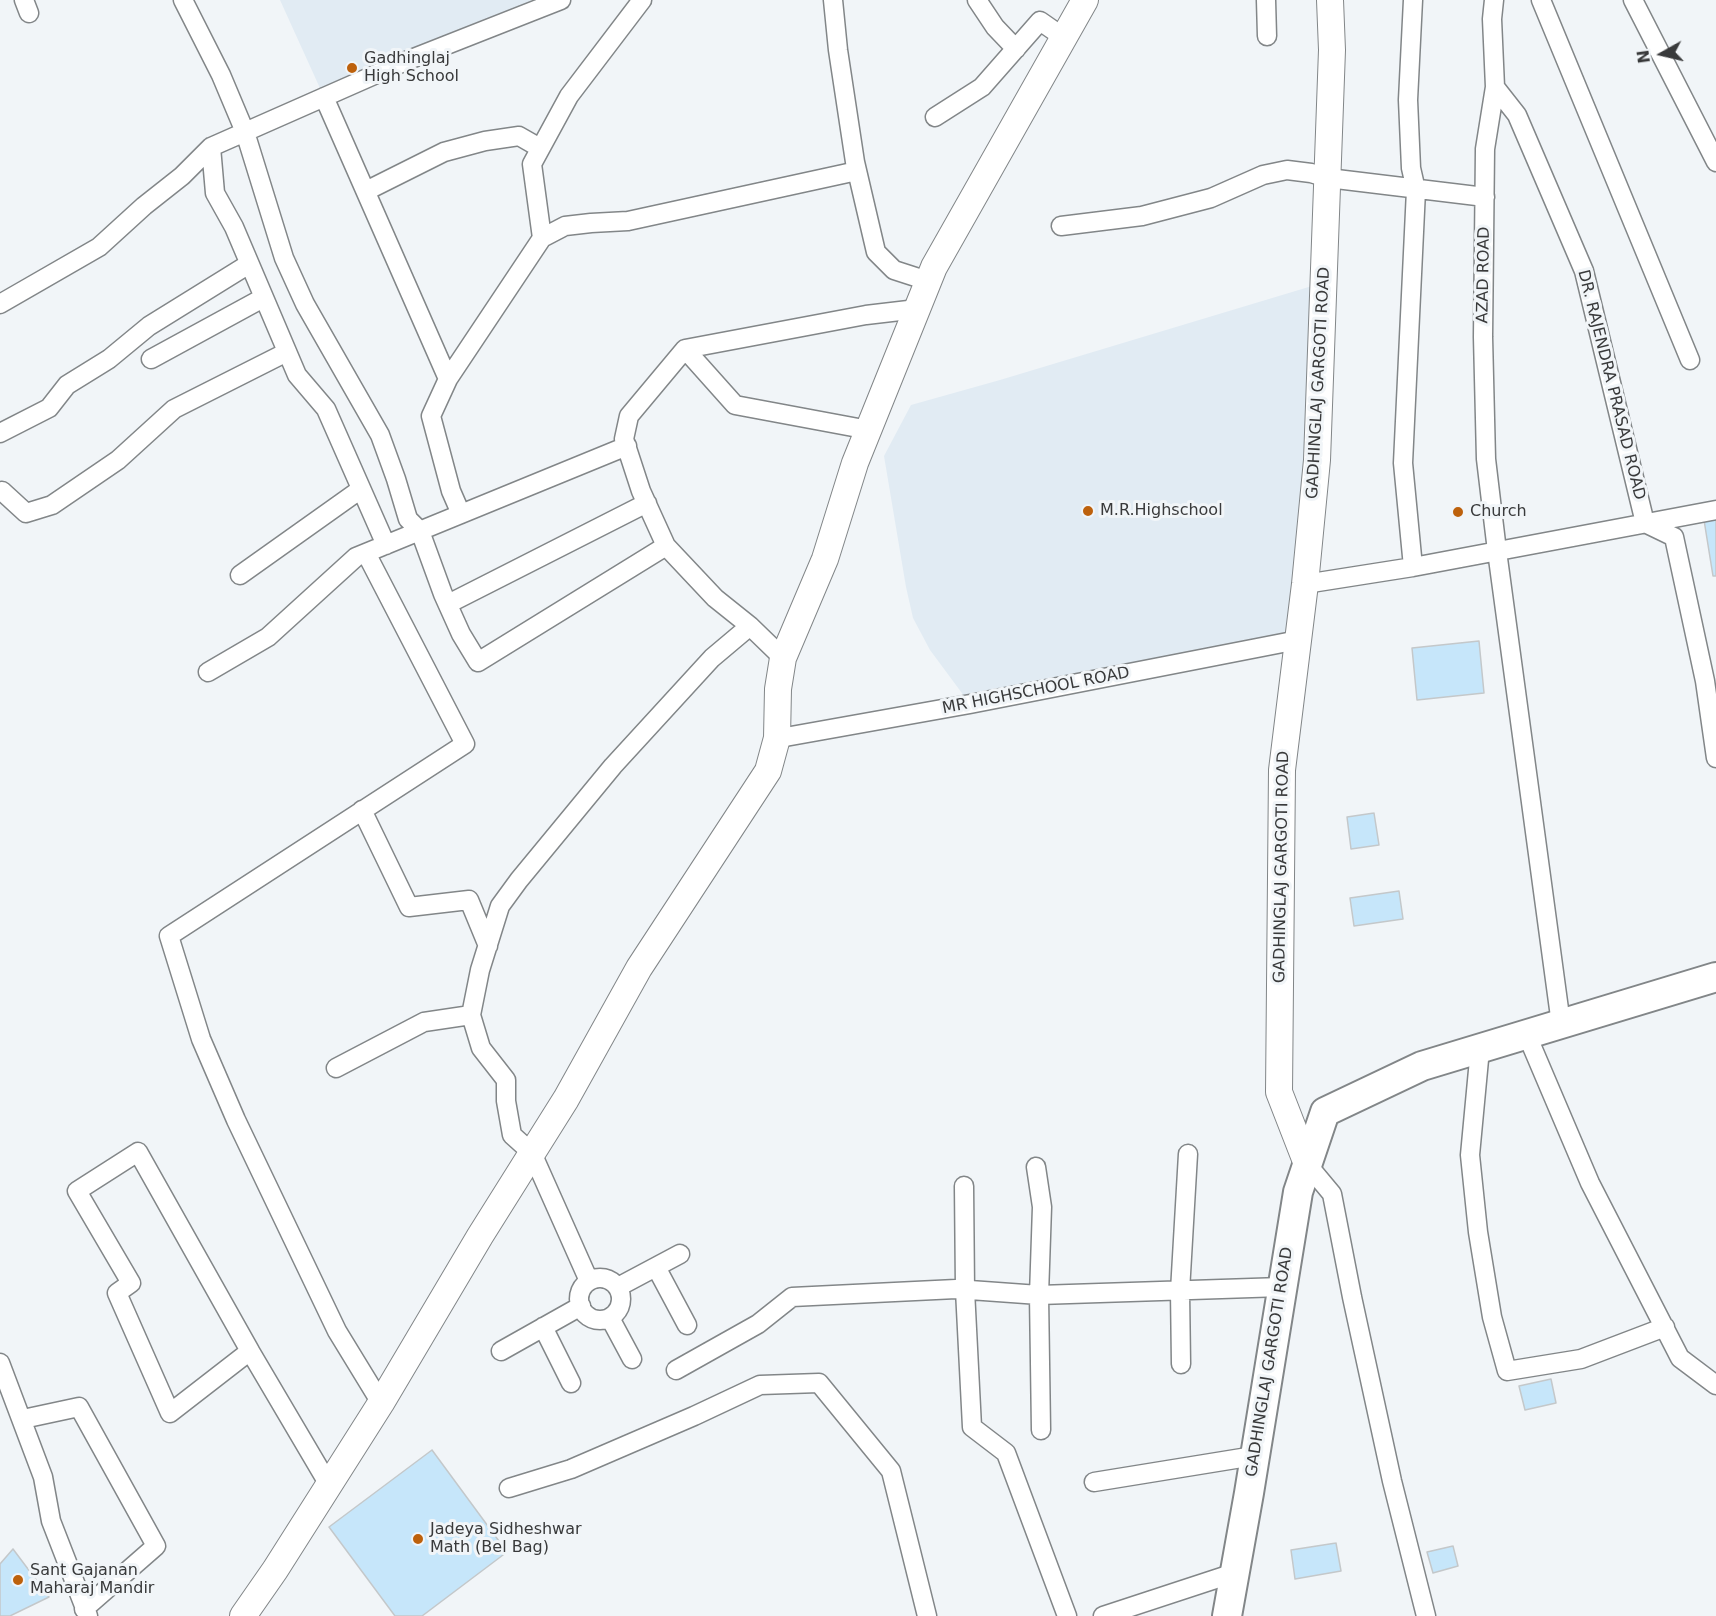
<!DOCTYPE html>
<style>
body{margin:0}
#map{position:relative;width:1716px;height:1616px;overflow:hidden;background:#f1f5f8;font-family:"DejaVu Sans",sans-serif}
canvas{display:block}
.north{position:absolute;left:1632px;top:24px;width:60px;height:60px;-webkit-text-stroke:4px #f1f5f8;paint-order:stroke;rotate:262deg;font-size:16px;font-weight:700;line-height:24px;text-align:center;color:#393a3b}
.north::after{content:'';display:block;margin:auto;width:21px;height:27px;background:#393a3b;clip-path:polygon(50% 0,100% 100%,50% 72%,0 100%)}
</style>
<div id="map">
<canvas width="1716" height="1616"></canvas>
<div class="north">N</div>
</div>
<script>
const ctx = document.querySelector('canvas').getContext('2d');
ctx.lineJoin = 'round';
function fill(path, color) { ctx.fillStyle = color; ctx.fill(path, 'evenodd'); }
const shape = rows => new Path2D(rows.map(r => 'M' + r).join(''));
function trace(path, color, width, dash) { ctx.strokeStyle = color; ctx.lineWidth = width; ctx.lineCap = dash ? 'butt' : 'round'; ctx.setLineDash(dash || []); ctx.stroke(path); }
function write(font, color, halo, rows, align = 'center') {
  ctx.font = font + ' "DejaVu Sans",sans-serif'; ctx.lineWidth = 6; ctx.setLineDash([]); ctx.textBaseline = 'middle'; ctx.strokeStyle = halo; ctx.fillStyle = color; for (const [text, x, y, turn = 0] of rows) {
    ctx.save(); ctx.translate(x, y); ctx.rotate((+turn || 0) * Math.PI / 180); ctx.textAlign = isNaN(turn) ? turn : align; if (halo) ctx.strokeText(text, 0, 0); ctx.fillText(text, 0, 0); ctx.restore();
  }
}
fill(shape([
 [280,0,561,0,324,97],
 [1322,283,1298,640,970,704,930,650,913,618,906,587,884,456,911,405,1000,380]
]), '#e1ebf3');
const building = shape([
 [1716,518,1716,576,1713,576,1704,520,1716,518],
 [1479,641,1484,693,1417,700,1412,648,1479,641],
 [1374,813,1379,845,1351,849,1347,817,1374,813],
 [1399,891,1403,919,1354,926,1350,898,1399,891],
 [1551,1379,1556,1403,1525,1410,1519,1386,1551,1379],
 [432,1450,507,1552,422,1616,395,1616,329,1527,432,1450],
 [1336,1543,1341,1571,1295,1579,1291,1550,1336,1543],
 [1453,1546,1458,1566,1433,1573,1427,1552,1453,1546],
 [13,1549,49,1597,10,1616,0,1616,0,1564,13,1549]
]);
fill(building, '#c6e6fa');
trace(building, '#c4c8ca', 1.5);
const street = shape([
 [24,0,29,13],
 [183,0,221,75,245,132,284,258,305,304,380,435,396,479,408,519,420,531,443,594,461,634,478,662,666,546],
 [833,0,838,50,855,162,876,252,894,270,928,281],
 [977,0,995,27,1016,49],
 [1266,0,1267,36],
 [1413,0,1408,100,1411,168,1416,190,1403,463,1413,567],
 [1494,0,1492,19,1495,87,1485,149,1483,337,1486,459,1497,551,1561,1024],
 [1541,0,1690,360],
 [1633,0,1716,162],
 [1495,87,1517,115,1584,271,1645,523,1674,537,1705,681,1716,758],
 [324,97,448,379],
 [935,117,982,87,1040,21,1063,37],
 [211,147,215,193,234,227,297,375,326,409,386,545],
 [366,191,444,152,485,141,519,136,540,148],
 [1061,226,1142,216,1211,198,1263,175,1287,170,1311,173,1328,178,1485,197],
 [542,238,532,164,569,96,642,0],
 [0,304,99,247,144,206,182,176,211,147,406,61,561,0],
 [685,349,866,315,917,309],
 [151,359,263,298],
 [0,433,49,408,67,385,109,359,149,326,249,264],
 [2,491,26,513,52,505,118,460,174,409,287,352],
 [461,514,451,491,431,416,448,379,542,238,565,226,591,223,628,221,857,171],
 [366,553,465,744,169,936,201,1039,236,1120,337,1331,381,1403],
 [240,575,361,489],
 [1305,584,1413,567,1716,510],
 [448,604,647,503],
 [783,658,750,626,715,598,666,546,641,491,624,439,629,416,685,349,735,405,869,430],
 [208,672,268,637,356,557,627,446],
 [774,739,970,704,1298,640],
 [362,810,409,907,469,900,488,946],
 [1527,1035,1590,1183,1680,1358,1716,1385],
 [1480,1049,1470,1155,1478,1232,1492,1317,1507,1371,1581,1359,1665,1327],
 [336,1068,424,1022,471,1015],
 [1307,1164,1332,1194,1352,1297,1392,1481,1426,1616],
 [1036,1167,1042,1207,1039,1295,1041,1430],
 [964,1186,965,1290,972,1427,1006,1453,1067,1616],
 [656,1267,687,1325],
 '579 1299a21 21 0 1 1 42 0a21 21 0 1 1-42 0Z',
 [589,1281,532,1153,512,1135,506,1101,506,1080,481,1048,471,1015,480,970,500,906,519,880,613,766,712,658,750,626],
 [618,1287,680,1254],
 [610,1318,632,1359],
 [543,1327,571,1383],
 [250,1351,138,1152,77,1191,131,1283,117,1293,170,1413,250,1351,329,1485],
 [501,1351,581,1306],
 [0,1363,43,1477,51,1521,88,1616],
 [1181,1364,1180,1291,1188,1154],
 [676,1370,758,1324,792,1297,956,1289,1039,1295,1282,1287],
 [23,1419,79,1407,156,1546,84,1609],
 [1094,1482,1254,1456],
 [509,1488,571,1469,694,1416,760,1385,819,1383,891,1471,927,1616],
 [1103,1616,1234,1573]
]);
const secondary = shape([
 [1307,1164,1279,1092,1282,770,1305,584,1317,460,1332,50,1330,0],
 [243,1616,275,1570,381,1403,480,1236,566,1099,639,968,768,771,777,738,778,689,783,658,825,559,855,463,934,267,1085,0]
]);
const primary = shape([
 [1227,1616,1249,1493,1298,1192,1325,1112,1422,1066,1716,977]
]);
trace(street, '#828688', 21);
trace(secondary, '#828688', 28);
trace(primary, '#828688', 32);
trace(street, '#fff', 18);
trace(secondary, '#fff', 26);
trace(primary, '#fff', 28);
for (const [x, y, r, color] of [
 [352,68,6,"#bd610c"],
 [1088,511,6,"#bd610c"],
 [1458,512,6,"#bd610c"],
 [418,1539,6,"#bd610c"],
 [18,1580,6,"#bd610c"]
]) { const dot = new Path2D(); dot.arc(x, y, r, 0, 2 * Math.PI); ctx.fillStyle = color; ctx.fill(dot); trace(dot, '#f1f5f8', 2); }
write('16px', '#393a3b', '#f1f5f8', [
 ["Gadhinglaj",364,59],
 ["High School",364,77],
 ["M.R.Highschool",1100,511],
 ["Church",1470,512],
 ["Jadeya Sidheshwar",430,1530],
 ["Math (Bel Bag)",430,1548],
 ["Sant Gajanan",30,1571],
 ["Maharaj Mandir",30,1589]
], 'left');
write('16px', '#393a3b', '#f1f5f8', [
 ["AZAD ROAD",1484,275,-89],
 ["GADHINGLAJ GARGOTI ROAD",1319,383,-87],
 ["DR. RAJENDRA PRASAD ROAD",1611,385,76],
 ["MR HIGHSCHOOL ROAD",1036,691,-11],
 ["GADHINGLAJ GARGOTI ROAD",1282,867,-89],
 ["GADHINGLAJ GARGOTI ROAD",1270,1362,-81]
]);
</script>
